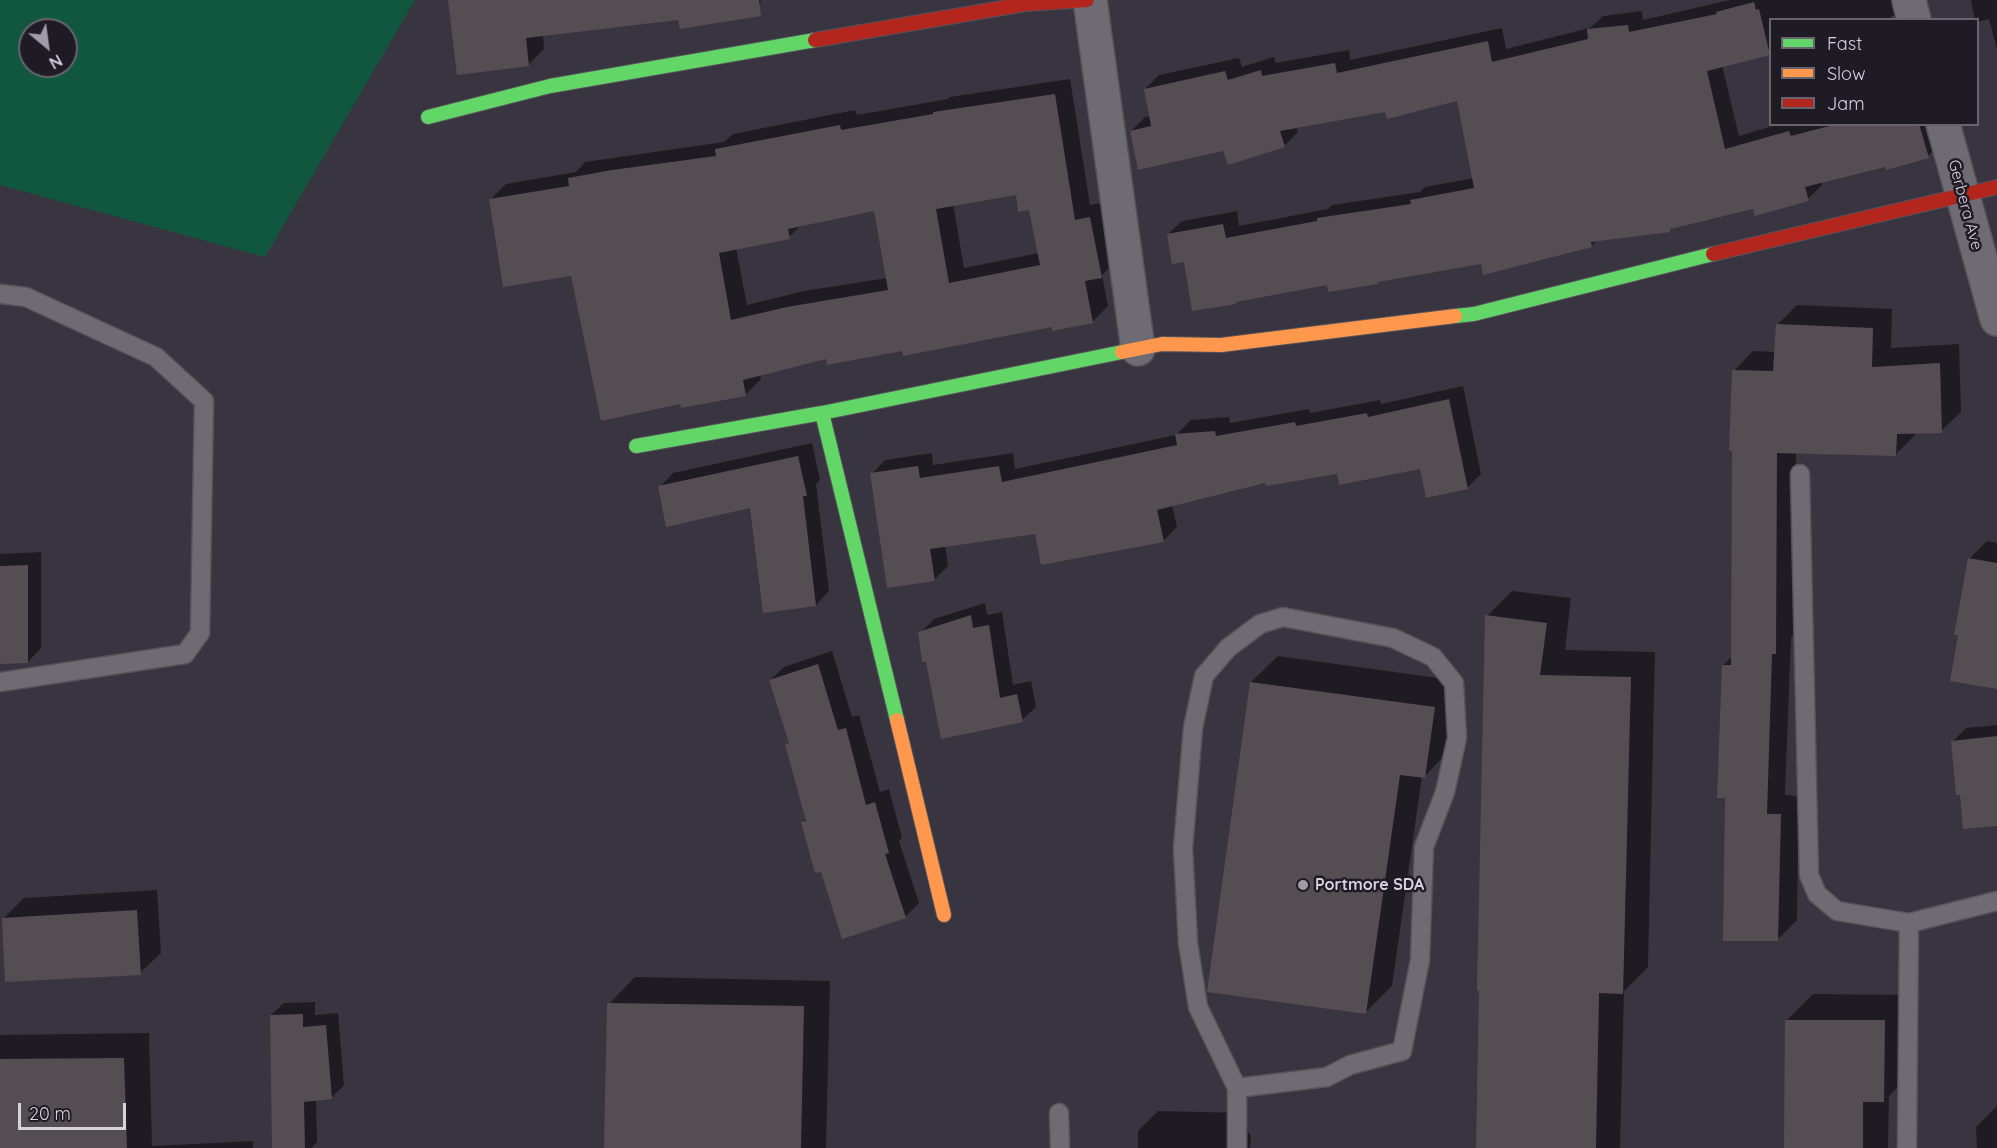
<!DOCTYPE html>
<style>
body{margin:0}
#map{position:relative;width:1997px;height:1148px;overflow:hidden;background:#393540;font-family:Quicksand,sans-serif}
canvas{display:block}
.legend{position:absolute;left:1769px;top:18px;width:210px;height:108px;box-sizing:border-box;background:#1e1b24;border:2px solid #68646e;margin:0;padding:8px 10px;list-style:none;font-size:18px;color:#d6d2de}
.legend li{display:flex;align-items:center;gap:12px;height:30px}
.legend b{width:30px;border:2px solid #68646e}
.north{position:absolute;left:18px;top:18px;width:60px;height:60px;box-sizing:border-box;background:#1e1b24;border:2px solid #68646e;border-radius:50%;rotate:151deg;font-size:16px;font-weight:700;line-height:24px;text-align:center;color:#d6d2de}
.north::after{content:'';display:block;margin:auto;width:21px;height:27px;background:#9f9ba7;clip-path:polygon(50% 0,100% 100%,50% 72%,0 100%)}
.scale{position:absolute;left:18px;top:1103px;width:108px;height:27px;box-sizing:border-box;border:3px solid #d6d2de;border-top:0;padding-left:8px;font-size:18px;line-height:21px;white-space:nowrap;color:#d6d2de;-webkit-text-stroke:4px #1e1b24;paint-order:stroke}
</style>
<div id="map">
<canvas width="1997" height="1148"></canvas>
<ul class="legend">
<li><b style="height:8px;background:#63d668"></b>Fast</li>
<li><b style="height:8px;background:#ff974d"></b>Slow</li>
<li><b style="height:8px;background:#b3261e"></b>Jam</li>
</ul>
<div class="north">N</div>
<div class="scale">20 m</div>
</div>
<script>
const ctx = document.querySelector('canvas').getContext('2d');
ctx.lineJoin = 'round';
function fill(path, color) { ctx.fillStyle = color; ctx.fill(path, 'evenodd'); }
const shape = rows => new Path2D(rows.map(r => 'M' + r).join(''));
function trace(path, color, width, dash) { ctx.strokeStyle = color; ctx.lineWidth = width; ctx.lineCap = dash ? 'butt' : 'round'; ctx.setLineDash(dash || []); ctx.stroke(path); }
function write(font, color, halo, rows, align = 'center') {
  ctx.font = font + ' Quicksand,sans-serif'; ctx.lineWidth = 5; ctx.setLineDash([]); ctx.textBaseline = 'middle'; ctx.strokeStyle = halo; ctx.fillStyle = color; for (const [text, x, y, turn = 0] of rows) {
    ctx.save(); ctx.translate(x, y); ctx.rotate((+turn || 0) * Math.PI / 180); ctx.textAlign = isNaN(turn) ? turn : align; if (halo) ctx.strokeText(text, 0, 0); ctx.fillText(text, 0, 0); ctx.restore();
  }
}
fill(shape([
 [0,0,415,0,265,257,0,185],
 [30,30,66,30,66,66,30,66]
]), '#11573f');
fill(shape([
 [450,0,761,0,761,1,745,17,680,18,543,34,544,49,528,65],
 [1730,0,1906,0,1907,2,1893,16,1883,20,1770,20,1770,54,1722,65,1739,136,1779,124,1937,124,1942,142,1928,156,1821,182,1822,185,1808,199,1754,207,1673,226,1669,230,1597,240,1591,246,1381,280,1377,283,1328,283,1186,261,1168,234,1182,221,1237,211,1239,226,1328,209,1332,205,1420,192,1425,187,1474,178,1458,100,1387,110,1296,126,1298,132,1284,146,1224,149,1131,131,1145,117,1151,116,1145,89,1159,75,1239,58,1242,67,1274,57,1276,63,1349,50,1350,60,1502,28,1506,49,1590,28,1603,16,1642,11,1643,20],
 [1971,0,1997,0,1997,50,1989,19,1978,22,1978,20,1975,20],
 [1070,79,1090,205,1106,202,1117,260,1102,275,1108,306,1092,322,1053,325,903,350,828,358,760,375,761,379,745,395,681,402,572,274,490,200,506,184,576,172,585,162,724,142,733,134,855,110,857,115,948,99,950,97],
 [1017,194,1030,208,1039,253,964,268,953,204],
 [875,209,887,278,804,291,747,305,736,248,789,237,802,224],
 [1797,305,1892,309,1891,348,1959,344,1961,412,1941,431,1915,432,1915,435,1895,455,1796,452,1795,633,1791,638,1785,795,1799,796,1797,920,1777,940,1727,797,1723,665,1733,656,1734,371,1753,351,1776,352,1777,325],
 [1463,386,1481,474,1467,488,1422,467,1338,472,1266,481,1172,505,1177,527,1163,541,1036,533,945,545,948,566,934,580,872,474,885,460,932,453,933,465,1013,453,1015,469,1176,435,1191,420,1229,417,1230,423,1309,409,1310,413,1380,400,1381,404],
 [812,443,820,480,816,484,829,591,816,605,751,507,660,487,673,473],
 [1987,541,1997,543,1997,688,1960,634,1969,559],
 [41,552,41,648,28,662,0,663,0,554],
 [1512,591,1571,598,1565,650,1655,652,1648,967,1624,991,1620,1148,1477,1148,1487,616],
 [985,603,987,615,1002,612,1013,685,1031,681,1036,707,1022,720,927,660,920,633,934,619],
 [832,651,852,717,859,715,880,792,889,789,902,838,899,841,919,903,905,917,822,870,802,823,806,819,786,745,790,741,770,680,784,667],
 [1278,656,1460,681,1450,750,1424,777,1422,776,1392,986,1365,1013,1251,682],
 [1997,725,1997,825,1952,742,1966,728],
 [157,890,161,953,140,973,4,918,24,898],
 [635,977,830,981,826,1148,606,1148,609,1004],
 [1813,994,1911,995,1910,1075,1889,1096,1888,1148,1786,1148,1787,1020],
 [315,1002,315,1015,338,1013,344,1085,331,1098,316,1099,317,1142,311,1148,273,1148,271,1015,284,1003],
 [149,1033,152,1146,253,1141,253,1148,0,1148,0,1035],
 [1997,1106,1997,1148,1977,1148,1976,1127],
 [1158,1111,1246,1113,1246,1128,1251,1136,1250,1148,1138,1148,1138,1131]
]), '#0007');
fill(shape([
 [448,0,759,0,761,16,680,29,678,20,526,38,529,66,457,75],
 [1754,2,1756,10,1759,9,1770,55,1707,71,1725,149,1789,131,1791,136,1837,124,1919,124,1929,158,1886,170,1885,167,1805,187,1809,201,1755,216,1753,209,1670,229,1670,232,1591,242,1592,247,1483,275,1481,264,1378,282,1378,284,1328,292,1327,285,1236,302,1236,304,1192,311,1184,262,1172,264,1167,234,1223,224,1226,238,1317,221,1317,218,1411,204,1410,200,1474,188,1457,101,1387,119,1385,112,1280,131,1285,147,1228,165,1223,151,1138,170,1130,131,1151,126,1144,89,1225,71,1228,80,1261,70,1262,76,1335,63,1337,73,1488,41,1492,62,1588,39,1587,29,1628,25,1629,32,1717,14,1716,12],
 [1055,94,1075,220,1090,217,1102,278,1085,281,1093,323,1052,331,1052,327,903,356,902,351,827,365,826,359,743,380,746,396,681,408,680,404,601,421,571,276,503,287,489,199,569,186,568,178,612,170,716,156,715,149,840,125,841,130,933,114,933,112],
 [1016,195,1018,212,1029,210,1040,265,949,283,936,209],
 [874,211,888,290,787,307,731,320,719,253,790,239,788,229],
 [1776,324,1873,328,1872,367,1940,363,1942,433,1897,434,1896,456,1777,453,1776,654,1772,654,1767,814,1781,814,1778,941,1723,941,1725,798,1717,798,1722,665,1731,665,1732,451,1729,451,1732,370,1773,371],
 [1449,399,1468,489,1426,498,1420,469,1339,485,1337,474,1266,486,1265,483,1157,510,1164,542,1041,565,1035,534,930,549,935,581,887,588,870,473,918,466,920,478,999,466,1002,482,1177,445,1175,434,1215,431,1216,436,1295,422,1296,426,1367,413,1368,417],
 [798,456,807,496,803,496,816,606,763,613,750,508,666,527,658,486],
 [1968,558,1997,563,1997,689,1950,681,1958,635,1954,635],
 [28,565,28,663,0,664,0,566],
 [971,615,973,628,989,625,1000,698,1017,694,1023,722,941,739,926,662,922,662,918,632],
 [1485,615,1547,623,1540,675,1631,677,1623,994,1599,993,1596,1148,1476,1148,1479,991,1477,991],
 [818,664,838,730,846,728,866,805,875,802,889,853,885,854,906,918,842,939,821,872,815,873,801,822,806,821,785,744,789,743,769,680],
 [1250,682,1435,707,1425,778,1400,775,1366,1014,1207,992],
 [1997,736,1997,826,1963,829,1960,795,1956,795,1951,741],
 [137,910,141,975,5,982,2,918],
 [607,1003,804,1006,801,1148,604,1148],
 [303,1014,303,1027,326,1025,332,1099,304,1102,305,1148,272,1148,270,1015],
 [1785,1020,1885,1020,1884,1102,1863,1102,1863,1148,1784,1148],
 [124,1058,127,1148,0,1148,0,1059]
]), '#544e52');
const lane = shape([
 [0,294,26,297,156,357,204,401,200,633,185,654,0,682],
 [1800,474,1809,875,1817,894,1837,911,1909,923,1997,901],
 [1237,1088,1327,1077,1350,1065,1402,1051,1420,960,1424,847,1445,792,1457,738,1454,683,1433,657,1393,638,1283,617,1260,624,1228,648,1204,676,1193,728,1183,848,1188,943,1198,1007,1237,1088,1237,1148],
 [1059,1113,1060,1148],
 [1907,1148,1909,923]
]);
const street = shape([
 [1090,0,1138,349],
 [1909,0,1914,20],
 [1943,124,1997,319]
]);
const fast = shape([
 [428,117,550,86,815,40],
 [1455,316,1474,314,1713,254],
 [822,413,897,720],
 [636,446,822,413,1122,352]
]);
const slow = shape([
 [1122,352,1162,344,1221,345,1455,316],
 [897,720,944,915]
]);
const jam = shape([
 [815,40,1025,4,1087,0],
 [1713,254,1997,187]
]);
trace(lane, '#55525b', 21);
trace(street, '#55525b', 36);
trace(fast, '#55525b', 16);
trace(slow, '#55525b', 16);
trace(jam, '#55525b', 16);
trace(lane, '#6e6b73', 18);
trace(street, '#6e6b73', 33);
trace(fast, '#63d668', 14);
trace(slow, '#ff974d', 14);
trace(jam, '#b3261e', 14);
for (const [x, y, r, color] of [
 [1303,885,6,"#9f9ba7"]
]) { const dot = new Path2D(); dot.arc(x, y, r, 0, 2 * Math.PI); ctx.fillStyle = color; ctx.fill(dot); trace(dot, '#1e1b24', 2); }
write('16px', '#d6d2de', '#1e1b24', [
 ["Gerbera Ave",1965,205,75]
]);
write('bold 16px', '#d6d2de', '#1e1b24', [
 ["Portmore SDA",1315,885]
], 'left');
</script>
